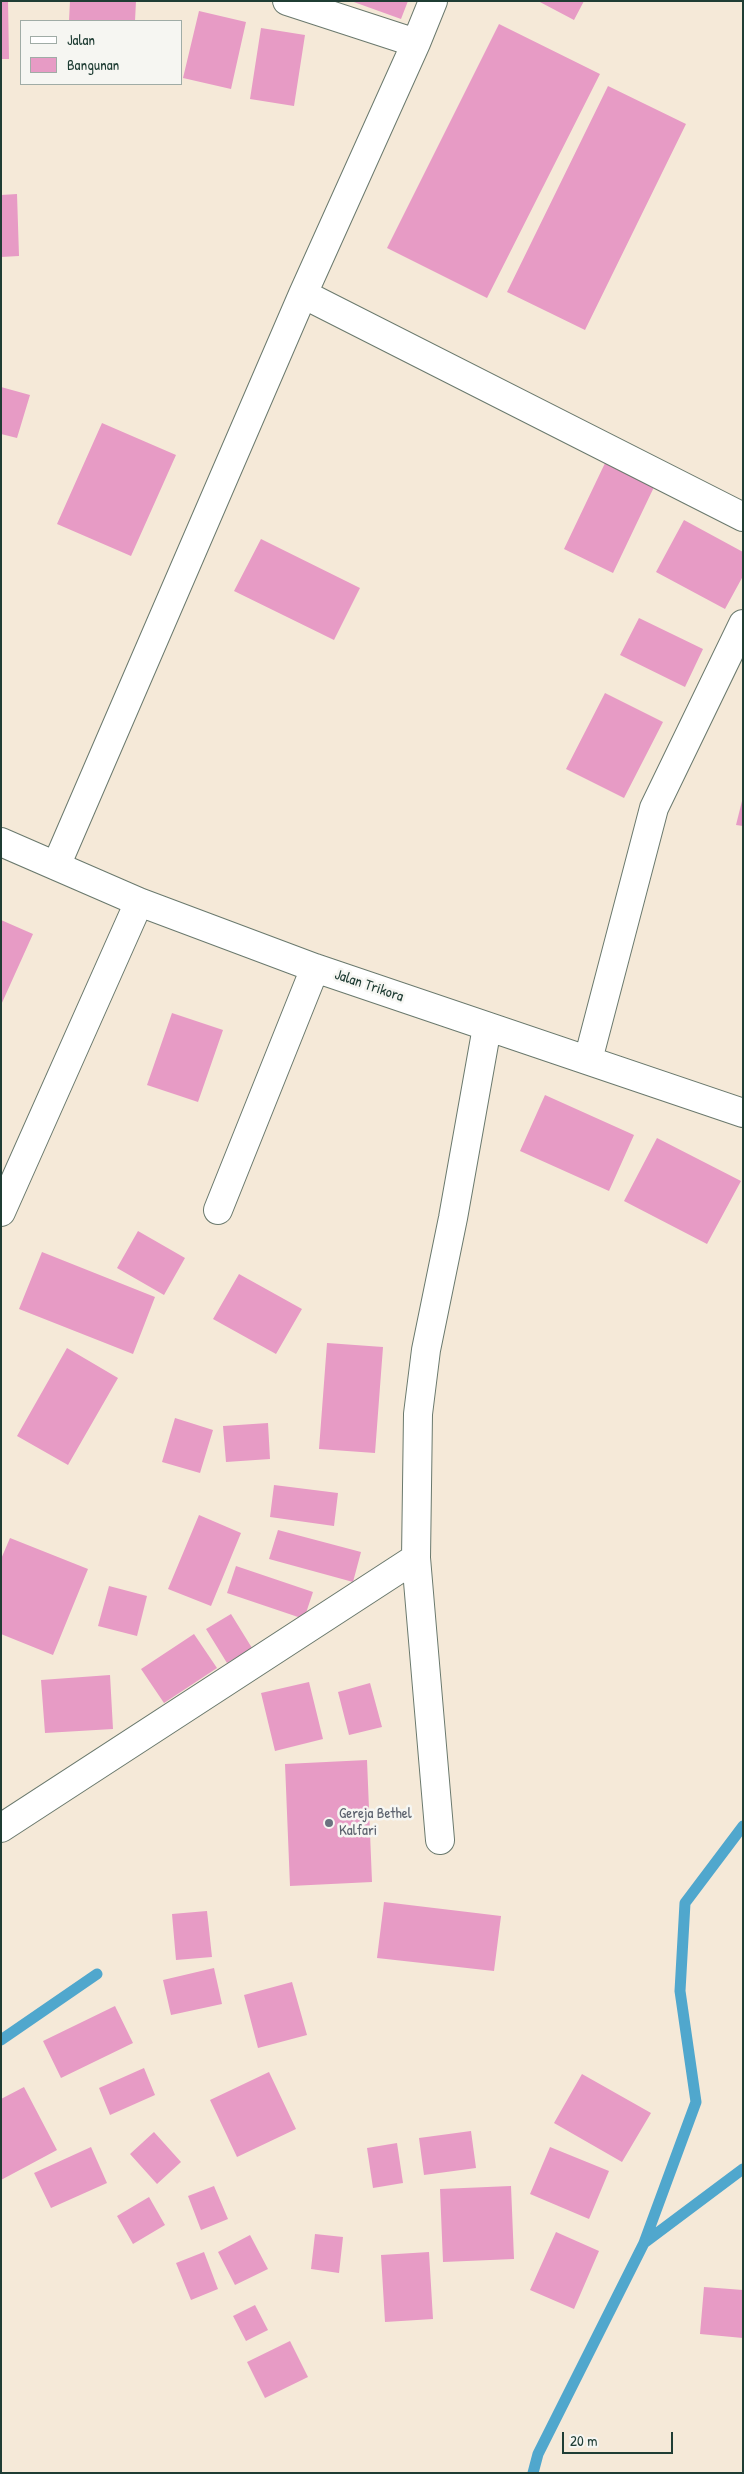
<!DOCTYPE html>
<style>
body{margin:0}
#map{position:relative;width:744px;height:2474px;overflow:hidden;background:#f5e9d8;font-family:"Patrick Hand",sans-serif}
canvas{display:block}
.frame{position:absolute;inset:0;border:2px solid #1f3d34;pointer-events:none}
.legend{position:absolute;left:20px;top:20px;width:162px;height:65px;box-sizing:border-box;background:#f6f6f2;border:1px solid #a0aca6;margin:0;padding:6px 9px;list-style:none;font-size:15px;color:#1f3d34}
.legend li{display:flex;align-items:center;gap:10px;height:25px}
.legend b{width:25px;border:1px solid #a0aca6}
.scale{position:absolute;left:562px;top:2432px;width:111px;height:22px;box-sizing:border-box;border:2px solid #1f3d34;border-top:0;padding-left:6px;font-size:15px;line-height:18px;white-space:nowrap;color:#1f3d34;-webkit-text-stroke:4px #f6f6f2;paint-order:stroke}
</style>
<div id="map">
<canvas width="744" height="2474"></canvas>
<div class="frame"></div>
<ul class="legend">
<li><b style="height:6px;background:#fff"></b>Jalan</li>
<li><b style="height:14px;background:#e79bc5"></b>Bangunan</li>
</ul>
<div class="scale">20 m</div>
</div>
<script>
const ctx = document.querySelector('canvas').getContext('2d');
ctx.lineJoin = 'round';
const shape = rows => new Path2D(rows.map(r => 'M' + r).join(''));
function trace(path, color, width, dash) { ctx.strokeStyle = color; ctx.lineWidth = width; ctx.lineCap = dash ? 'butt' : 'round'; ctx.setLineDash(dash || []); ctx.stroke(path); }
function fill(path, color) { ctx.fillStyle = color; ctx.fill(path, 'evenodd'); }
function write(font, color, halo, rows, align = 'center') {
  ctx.font = font + ' "Patrick Hand",sans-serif'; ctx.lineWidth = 5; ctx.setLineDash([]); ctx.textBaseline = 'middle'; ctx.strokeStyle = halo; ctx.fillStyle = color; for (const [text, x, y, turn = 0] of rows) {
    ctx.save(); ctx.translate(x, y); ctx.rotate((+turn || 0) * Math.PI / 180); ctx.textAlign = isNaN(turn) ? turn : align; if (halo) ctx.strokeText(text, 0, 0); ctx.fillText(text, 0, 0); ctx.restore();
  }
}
trace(shape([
 [1,2040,97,1974],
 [644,2243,743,2169],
 [533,2473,538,2454,644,2243,696,2102,680,1991,685,1903,743,1826]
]), '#50a7cd', 11);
fill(shape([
 [1,1,8,1,9,59,1,59],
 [70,1,136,1,135,21,69,21],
 [351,1,408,1,401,19],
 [538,1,584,1,574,20],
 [199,11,246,22,231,89,183,78],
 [499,24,600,74,487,298,387,248],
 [261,28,305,35,294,106,250,99],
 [608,86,686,124,585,330,507,292],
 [17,194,19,256,1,257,1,195],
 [1,387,30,395,17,438,1,434],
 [102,423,176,455,131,556,57,524],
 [606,461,655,485,613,573,564,549],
 [684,520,743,552,743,576,725,609,656,572],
 [261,539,360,588,334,640,234,591],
 [639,618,703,649,685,687,620,655],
 [605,693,663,722,624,798,566,769],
 [742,801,743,801,743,826,736,825],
 [1,920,33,934,1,1005],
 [172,1013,223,1030,198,1102,147,1085],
 [545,1095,634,1135,609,1191,520,1151],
 [657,1138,741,1181,707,1244,624,1201],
 [138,1231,185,1258,164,1295,117,1268],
 [42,1252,155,1297,133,1354,19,1309],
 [239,1274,302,1309,276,1354,213,1319],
 [327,1343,383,1347,375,1453,319,1449],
 [67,1348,118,1378,68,1465,17,1436],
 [175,1418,213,1430,200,1473,162,1462],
 [268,1423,270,1459,226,1462,223,1426],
 [274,1485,338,1493,334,1526,270,1517],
 [199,1515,241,1533,211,1606,168,1589],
 [278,1530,361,1552,353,1582,269,1559],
 [10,1538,88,1569,53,1655,1,1634,1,1559],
 [236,1566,313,1592,304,1619,227,1593],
 [109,1586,147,1596,137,1636,98,1626],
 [231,1614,252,1648,227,1663,206,1629],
 [194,1634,217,1668,164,1703,141,1669],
 [110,1675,113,1729,45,1733,41,1680],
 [309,1682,323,1739,275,1751,261,1693],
 [370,1683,382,1727,349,1735,338,1692],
 [367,1760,372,1882,290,1886,285,1764],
 [384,1902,501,1916,494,1971,377,1958],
 [207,1911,212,1957,176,1960,172,1914],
 [214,1968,222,2004,171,2015,163,1980],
 [292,1982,307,2035,258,2048,244,1995],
 [115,2006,133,2043,61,2078,43,2041],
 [144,2068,155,2095,110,2115,99,2088],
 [269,2072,296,2129,237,2157,210,2100],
 [582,2074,651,2113,622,2162,554,2123],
 [24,2087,57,2150,1,2180,1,2099],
 [471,2131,476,2168,424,2175,419,2138],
 [154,2132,181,2162,157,2184,130,2154],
 [397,2143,403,2183,373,2188,367,2148],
 [91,2147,107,2183,51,2208,34,2173],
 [550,2147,609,2171,589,2219,530,2194],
 [214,2186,228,2219,201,2230,188,2196],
 [511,2186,514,2259,443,2262,440,2189],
 [149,2197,165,2225,133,2244,117,2216],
 [556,2232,599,2251,574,2309,530,2290],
 [315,2234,343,2237,339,2273,311,2269],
 [250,2235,268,2269,235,2285,218,2252],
 [204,2252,218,2289,191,2300,176,2263],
 [429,2252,433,2319,385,2322,381,2255],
 [704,2287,743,2290,743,2338,700,2334],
 [255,2305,268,2330,246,2341,233,2316],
 [290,2341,308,2377,265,2398,247,2362]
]), '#e79bc5');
const minor = shape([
 [287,1,416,43],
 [303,294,743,517],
 [1,842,139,902,315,968,743,1113],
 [56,866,303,294,416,43,433,1],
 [588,1060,654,808,743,624],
 [218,1210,315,968],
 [1,1212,139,902],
 [1,1828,416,1558],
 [440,1840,416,1558,418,1414,426,1350,453,1218,487,1027]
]);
trace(minor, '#6a796d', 30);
trace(minor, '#fff', 28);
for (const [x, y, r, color] of [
 [329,1823,5,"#6b7280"]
]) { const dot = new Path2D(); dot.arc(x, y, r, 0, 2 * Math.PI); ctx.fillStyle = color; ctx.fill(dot); trace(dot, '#f6f6f2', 2); }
write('15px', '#1f3d34', '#f6f6f2', [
 ["Jalan Trikora",369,986,19]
]);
write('15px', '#5b616d', '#f6f6f2', [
 ["Gereja Bethel",339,1814],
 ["Kalfari",339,1831]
], 'left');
</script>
